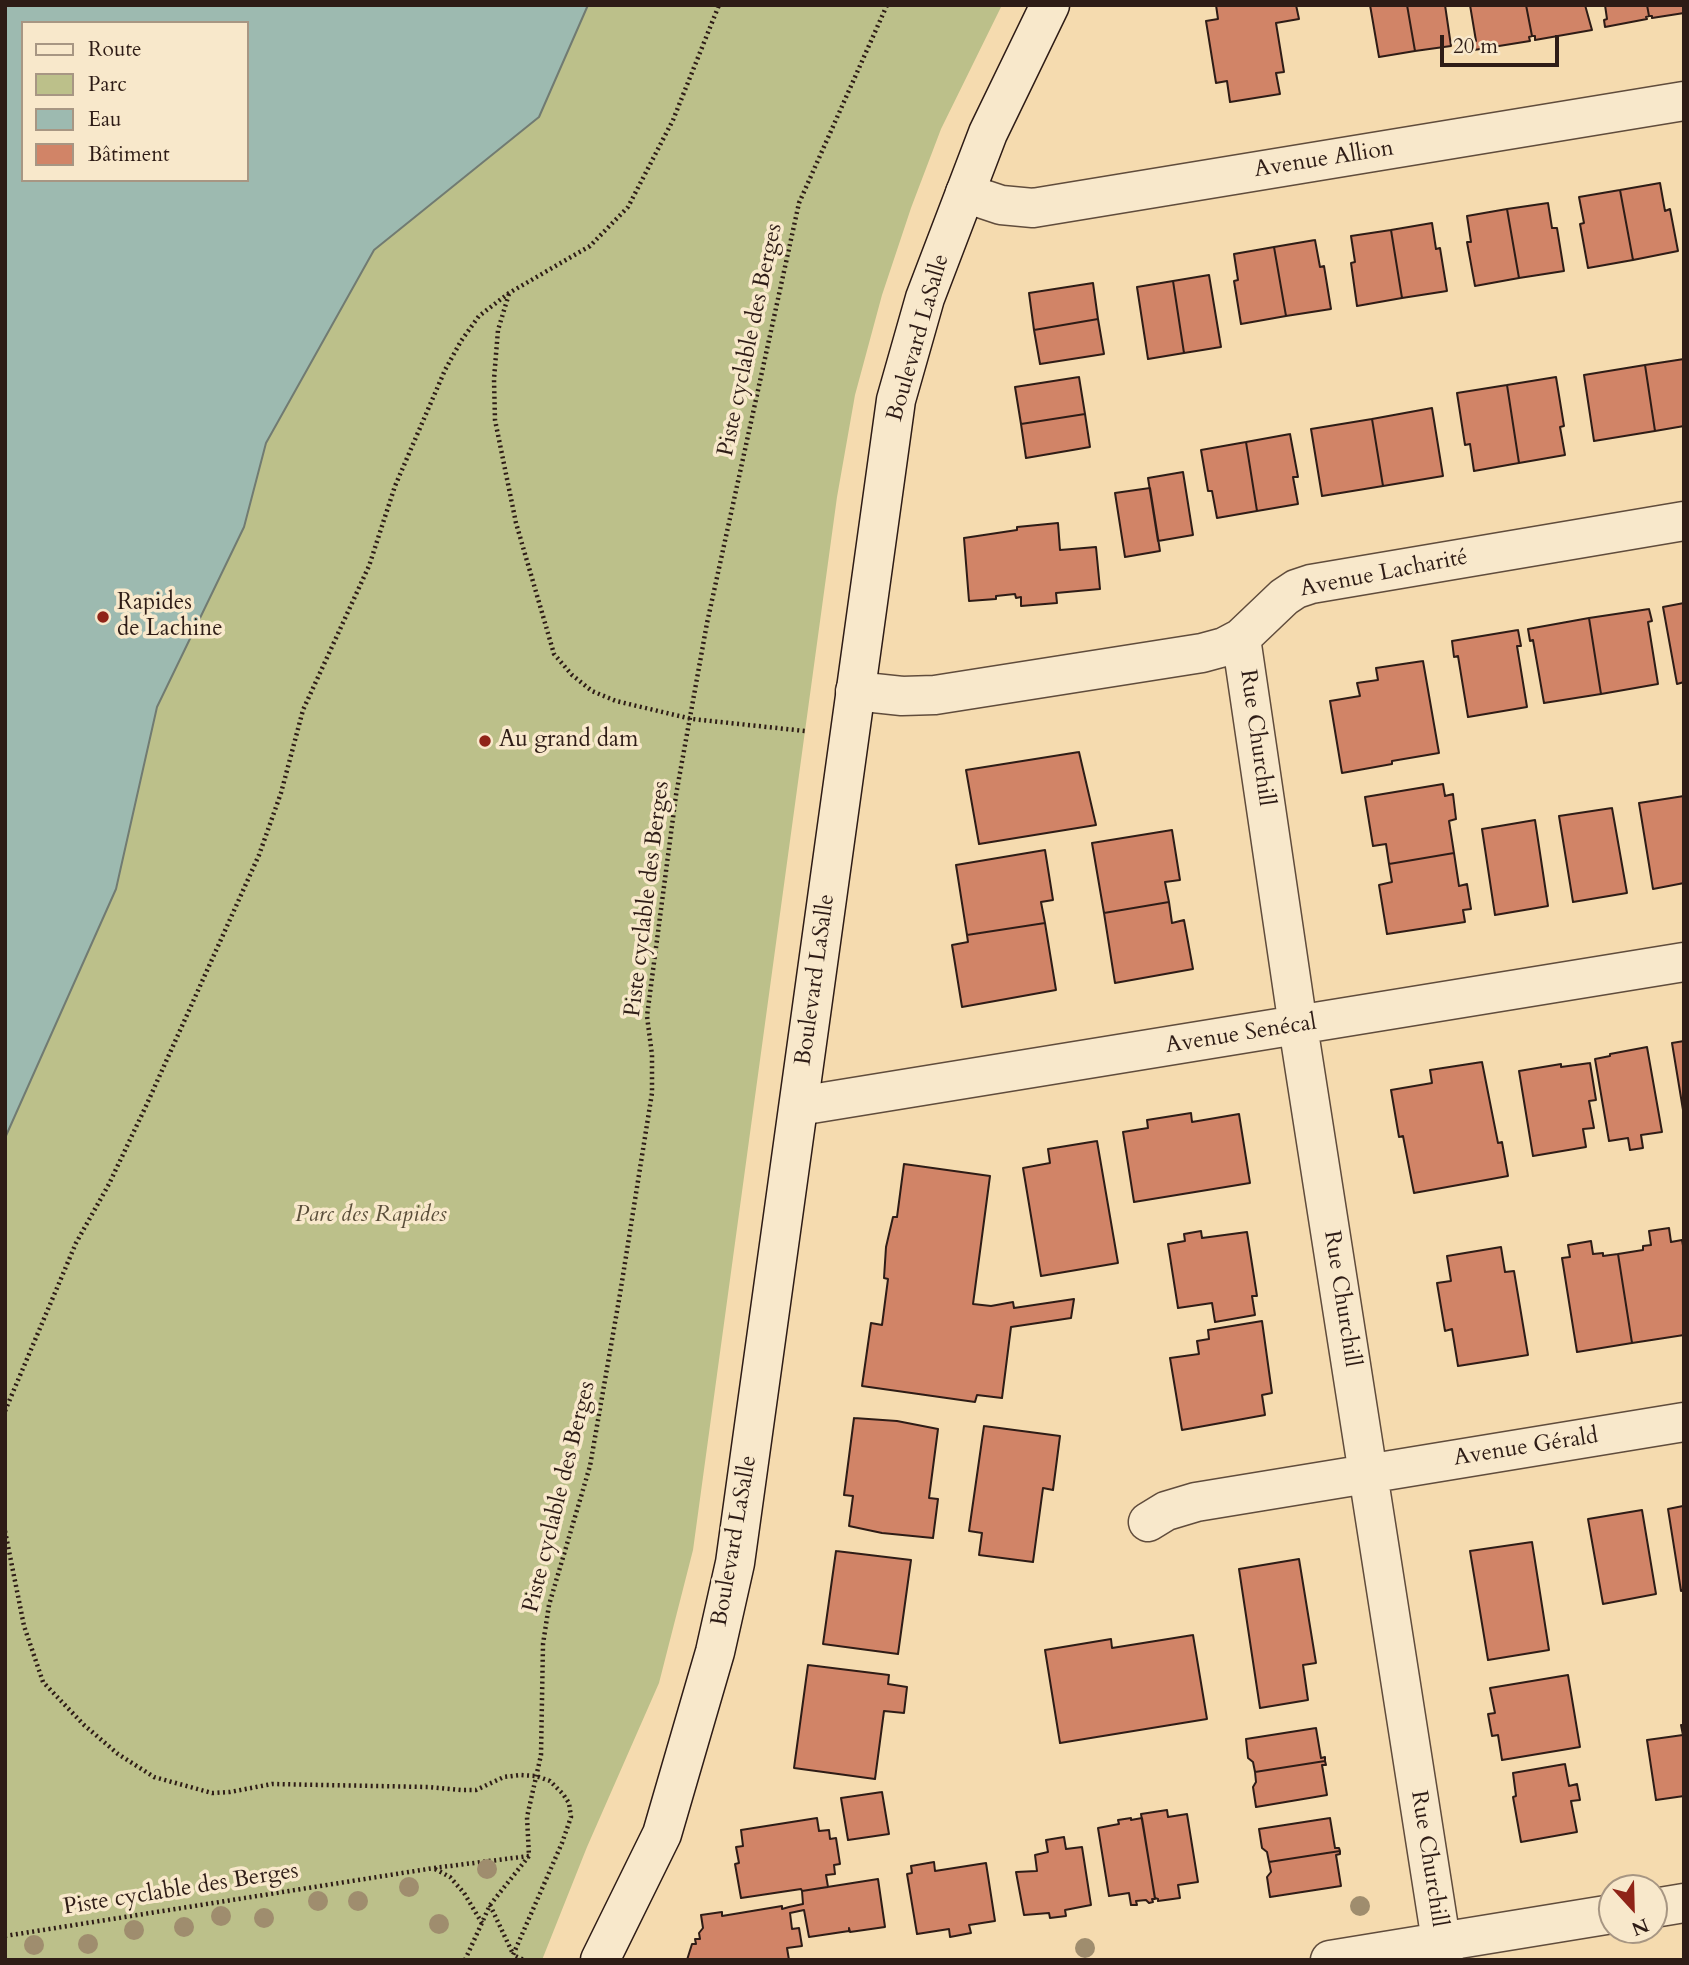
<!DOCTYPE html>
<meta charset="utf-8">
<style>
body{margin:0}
#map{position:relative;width:1689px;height:1965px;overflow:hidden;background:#f5dbaf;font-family:Cardo,serif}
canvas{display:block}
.frame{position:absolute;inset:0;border:7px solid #2e1c16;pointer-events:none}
.legend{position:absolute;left:21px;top:21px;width:228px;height:161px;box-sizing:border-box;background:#f8e8cb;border:2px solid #a79683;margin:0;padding:9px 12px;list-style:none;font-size:21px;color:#2e1c16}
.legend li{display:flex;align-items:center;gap:14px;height:35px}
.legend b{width:35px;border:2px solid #a79683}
.north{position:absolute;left:1598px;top:1874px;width:70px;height:70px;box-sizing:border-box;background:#f8e8cb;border:2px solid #a79683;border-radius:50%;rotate:158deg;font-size:19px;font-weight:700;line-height:28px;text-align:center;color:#2e1c16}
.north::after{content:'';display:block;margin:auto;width:24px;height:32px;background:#8f2418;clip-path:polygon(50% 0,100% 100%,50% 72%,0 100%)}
.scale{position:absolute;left:1440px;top:35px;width:119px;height:32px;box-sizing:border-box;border:4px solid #2e1c16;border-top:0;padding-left:9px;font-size:21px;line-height:24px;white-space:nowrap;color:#2e1c16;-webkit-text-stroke:5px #f8e8cb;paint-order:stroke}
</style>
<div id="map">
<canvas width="1689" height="1965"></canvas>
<div class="frame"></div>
<ul class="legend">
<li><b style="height:9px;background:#f8e8cb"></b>Route</li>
<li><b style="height:19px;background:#bcc08a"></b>Parc</li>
<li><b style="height:19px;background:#9dbab0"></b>Eau</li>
<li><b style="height:19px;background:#d18467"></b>Bâtiment</li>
</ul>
<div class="north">N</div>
<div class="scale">20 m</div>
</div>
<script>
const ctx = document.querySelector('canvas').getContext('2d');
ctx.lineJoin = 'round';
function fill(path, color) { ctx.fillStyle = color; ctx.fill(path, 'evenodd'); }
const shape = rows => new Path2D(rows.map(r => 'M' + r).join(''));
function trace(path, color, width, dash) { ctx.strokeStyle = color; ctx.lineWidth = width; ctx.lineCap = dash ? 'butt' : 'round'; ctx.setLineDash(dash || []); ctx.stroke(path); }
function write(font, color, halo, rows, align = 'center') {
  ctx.font = font + ' Cardo,serif'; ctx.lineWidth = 7; ctx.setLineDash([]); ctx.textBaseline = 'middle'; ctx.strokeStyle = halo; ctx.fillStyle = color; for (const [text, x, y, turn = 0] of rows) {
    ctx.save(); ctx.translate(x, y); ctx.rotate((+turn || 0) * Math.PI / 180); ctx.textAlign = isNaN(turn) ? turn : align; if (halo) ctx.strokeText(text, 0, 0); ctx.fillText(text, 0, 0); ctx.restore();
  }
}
fill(shape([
 [5,5,1002,5,941,129,911,208,882,295,855,395,837,497,693,1550,659,1683,587,1847,542,1960,5,1960],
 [23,23,247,23,247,180,23,180]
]), '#bcc08a');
const water = shape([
 [5,5,588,5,539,117,374,250,266,443,244,527,157,707,116,889,5,1138,5,5],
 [23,23,247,23,247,180,23,180,23,23]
]);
fill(water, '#9dbab0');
trace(water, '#717b72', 2);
const building = shape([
 [1216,5,1296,5,1299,19,1276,23,1284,72,1276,73,1280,94,1230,102,1227,81,1216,83,1206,21,1218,19,1216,5],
 [1370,5,1407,5,1415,51,1379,57,1370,5],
 [1407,5,1445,5,1451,46,1415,51,1407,5],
 [1470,5,1526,5,1532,36,1529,37,1530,41,1474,50,1472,42,1476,41,1470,5],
 [1526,5,1585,5,1592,30,1535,40,1535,36,1532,36,1526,5],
 [1605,5,1647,5,1649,16,1646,17,1647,19,1605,27,1604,20,1607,19,1605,5],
 [1647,5,1684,5,1684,13,1652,18,1652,16,1649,16,1647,5],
 [1660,183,1665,211,1670,209,1678,251,1633,260,1620,190,1660,183],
 [1620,190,1633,260,1588,268,1580,224,1584,223,1579,197,1620,190],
 [1548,203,1552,228,1557,228,1564,271,1519,278,1507,209,1548,203],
 [1507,209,1519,278,1475,286,1467,242,1471,242,1467,216,1507,209],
 [1432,223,1436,249,1440,248,1447,291,1402,298,1391,230,1432,223],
 [1391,230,1402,298,1357,306,1351,263,1355,262,1351,236,1391,230],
 [1315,240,1320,267,1324,266,1331,309,1286,316,1274,247,1315,240],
 [1274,247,1286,316,1241,324,1234,281,1238,280,1234,254,1274,247],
 [1209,275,1221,347,1184,353,1173,281,1209,275],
 [1173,281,1184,353,1148,359,1137,287,1173,281],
 [1093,283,1098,319,1034,330,1029,293,1093,283],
 [1098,319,1104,354,1040,364,1034,330,1098,319],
 [1684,359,1684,426,1655,431,1645,365,1684,359],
 [1645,365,1655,431,1594,441,1584,375,1645,365],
 [1079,377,1085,414,1021,424,1015,387,1079,377],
 [1556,377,1564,426,1560,427,1565,455,1519,463,1507,385,1556,377],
 [1507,385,1519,463,1474,471,1470,444,1465,445,1457,393,1507,385],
 [1432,408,1443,476,1383,486,1372,419,1432,408],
 [1085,414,1090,447,1026,458,1021,424,1085,414],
 [1372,419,1383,486,1322,496,1311,429,1372,419],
 [1290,434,1298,477,1293,477,1298,504,1257,511,1246,442,1290,434],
 [1246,442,1257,511,1217,518,1212,491,1208,491,1201,450,1246,442],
 [1183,472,1193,535,1158,541,1148,478,1183,472],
 [1150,488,1160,551,1125,557,1115,493,1150,488],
 [1058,523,1060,550,1096,547,1100,589,1056,593,1057,603,1021,606,1021,597,1016,598,1015,594,996,596,996,599,969,601,964,538,1017,530,1017,527,1058,523],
 [1684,603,1684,682,1677,684,1663,607,1684,603],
 [1649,609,1652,621,1648,622,1658,684,1601,694,1589,618,1649,609],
 [1589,618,1601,694,1544,703,1533,640,1530,641,1528,629,1589,618],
 [1518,630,1521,646,1517,646,1527,707,1468,717,1458,656,1454,657,1452,641,1518,630],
 [1423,661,1439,753,1392,761,1392,764,1342,773,1330,701,1360,696,1357,683,1378,680,1376,668,1423,661],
 [1079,752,1096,825,979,844,966,770,1079,752],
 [1443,784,1445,796,1453,794,1456,819,1449,821,1454,853,1389,864,1386,844,1373,846,1365,797,1443,784],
 [1684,796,1684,883,1653,889,1639,803,1684,796],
 [1612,808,1627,893,1573,902,1559,816,1612,808],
 [1535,820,1548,906,1495,915,1482,829,1535,820],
 [1172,830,1180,880,1165,882,1169,902,1104,913,1092,843,1172,830],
 [1045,850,1053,900,1041,902,1045,923,967,935,956,865,1045,850],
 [1454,853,1459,886,1467,884,1471,909,1463,910,1465,922,1387,934,1379,885,1392,882,1389,864,1454,853],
 [1169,902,1172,923,1184,920,1193,969,1115,983,1104,913,1169,902],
 [1045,923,1056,990,962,1007,952,945,968,942,967,935,1045,923],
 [1684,1041,1684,1116,1672,1043,1684,1041],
 [1647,1047,1662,1132,1641,1135,1643,1148,1630,1150,1628,1138,1609,1141,1595,1059,1610,1056,1610,1054,1647,1047],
 [1482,1062,1498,1143,1502,1142,1508,1176,1414,1193,1403,1136,1399,1137,1391,1090,1432,1083,1430,1070,1482,1062],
 [1590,1063,1596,1100,1589,1101,1594,1128,1583,1129,1586,1147,1533,1156,1519,1071,1561,1064,1561,1067,1590,1063],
 [1191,1113,1192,1122,1239,1114,1250,1183,1134,1202,1123,1132,1148,1128,1147,1120,1191,1113],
 [1097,1141,1118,1263,1041,1276,1023,1168,1050,1163,1048,1149,1097,1141],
 [904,1164,990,1176,973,1304,991,1306,1013,1302,1014,1308,1074,1299,1071,1318,1011,1327,1002,1398,977,1395,975,1402,862,1386,871,1323,882,1325,888,1279,884,1278,886,1247,893,1217,897,1217,904,1164],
 [1669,1228,1671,1242,1682,1240,1684,1251,1684,1335,1632,1343,1618,1254,1643,1250,1643,1246,1651,1245,1649,1231,1669,1228],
 [1201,1231,1202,1238,1247,1232,1257,1296,1252,1296,1255,1315,1215,1322,1212,1303,1178,1308,1168,1244,1185,1241,1184,1234,1201,1231],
 [1591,1241,1593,1254,1603,1253,1603,1256,1618,1254,1632,1343,1577,1352,1562,1258,1570,1257,1568,1245,1591,1241],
 [1501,1247,1505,1272,1514,1271,1528,1355,1458,1366,1452,1329,1445,1331,1437,1283,1451,1281,1447,1256,1501,1247],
 [1262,1321,1272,1393,1262,1395,1265,1415,1182,1430,1170,1358,1199,1354,1197,1341,1209,1339,1208,1330,1262,1321],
 [854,1418,897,1421,938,1429,929,1498,938,1499,933,1538,882,1533,849,1526,853,1496,844,1495,854,1418],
 [984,1426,1060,1436,1053,1490,1043,1488,1033,1562,979,1555,982,1533,969,1531,984,1426],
 [1684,1502,1684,1590,1681,1591,1668,1509,1683,1506,1684,1502],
 [1642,1510,1656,1594,1603,1604,1588,1519,1642,1510],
 [1532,1542,1549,1650,1488,1660,1470,1551,1532,1542],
 [836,1551,911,1560,898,1654,823,1644,836,1551],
 [1299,1559,1316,1663,1303,1665,1308,1700,1260,1708,1239,1569,1299,1559],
 [1193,1635,1207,1719,1060,1743,1045,1650,1111,1639,1112,1648,1193,1635],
 [808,1665,889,1675,888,1684,907,1687,904,1713,884,1711,875,1779,794,1768,808,1665],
 [1568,1675,1580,1747,1502,1760,1498,1735,1492,1736,1488,1714,1495,1713,1490,1688,1568,1675],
 [1681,1725,1684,1725,1684,1796,1656,1800,1647,1740,1683,1735,1681,1725],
 [1316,1728,1321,1758,1325,1757,1325,1761,1255,1772,1253,1762,1248,1758,1246,1739,1316,1728],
 [1325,1761,1326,1765,1322,1765,1327,1795,1256,1807,1253,1787,1256,1782,1255,1772,1325,1761],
 [1565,1764,1569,1786,1577,1784,1580,1800,1571,1801,1577,1832,1521,1842,1513,1797,1516,1796,1513,1773,1565,1764],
 [882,1792,889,1834,848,1840,841,1798,882,1792],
 [1167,1810,1168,1817,1187,1814,1198,1882,1178,1885,1180,1898,1158,1901,1158,1899,1155,1898,1141,1814,1167,1810],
 [817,1818,819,1831,829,1830,830,1839,836,1838,840,1864,834,1865,835,1874,826,1875,828,1887,802,1891,801,1889,741,1898,735,1864,739,1863,736,1847,743,1846,741,1830,817,1818],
 [1131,1818,1131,1820,1142,1818,1155,1899,1152,1899,1153,1902,1149,1903,1146,1900,1136,1901,1137,1905,1131,1905,1129,1893,1109,1896,1098,1828,1119,1824,1118,1820,1131,1818],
 [1330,1818,1335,1848,1339,1848,1340,1851,1269,1862,1267,1852,1262,1848,1259,1829,1330,1818],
 [1064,1837,1066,1849,1082,1847,1091,1905,1065,1910,1066,1916,1050,1918,1049,1913,1024,1915,1016,1872,1037,1871,1035,1855,1048,1852,1046,1840,1064,1837],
 [1340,1851,1340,1854,1336,1855,1341,1886,1270,1897,1267,1877,1271,1872,1269,1862,1340,1851],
 [934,1862,935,1871,986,1863,995,1921,969,1925,971,1933,950,1937,949,1929,917,1934,907,1874,912,1873,911,1866,934,1862],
 [878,1879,885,1927,850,1932,849,1928,849,1931,809,1937,804,1910,790,1913,792,1929,799,1928,802,1946,787,1948,789,1960,687,1960,692,1944,696,1944,695,1939,700,1939,699,1933,703,1928,701,1915,722,1912,722,1916,782,1906,782,1909,789,1907,803,1904,802,1891,878,1879]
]);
fill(building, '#d18467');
trace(building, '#2e1c16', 2);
const street = shape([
 [965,193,1001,205,1033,208,1684,101],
 [1241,638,1298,1026,1444,1960],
 [855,691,902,696,935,695,1202,653,1224,647,1241,638,1284,597,1296,589,1311,584,1684,521],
 [799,1106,1684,962],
 [1148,1522,1166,1511,1196,1502,1684,1422],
 [1654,1908,1684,1903],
 [1330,1960,1612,1914]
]);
const secondary = shape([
 [600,1960,662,1834,715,1652,735,1563,896,400,925,298,988,133,1050,5]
]);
trace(street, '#604c3c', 41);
trace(secondary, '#2e1c16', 41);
trace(shape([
 [509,294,498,330,494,379,495,420,516,523,554,654,572,675,592,691,616,701,692,719,805,731],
 [5,1411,76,1243,109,1184,146,1106,259,855,281,793,303,710,369,566,395,486,445,370,461,341,479,316,509,293,590,246,628,207,673,120,719,5],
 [5,1531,24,1626,43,1682,84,1725,118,1754,154,1777,212,1793,230,1792,272,1784,428,1787,461,1790,476,1790,504,1777,520,1775,536,1776,550,1781,563,1794,569,1803,571,1817,562,1843,513,1955,524,1960],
 [435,1869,450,1877,464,1893,482,1923],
 [490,1905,513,1954],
 [5,1936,434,1868,529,1856],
 [465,1960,490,1905,529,1856,527,1817,541,1755,543,1644,549,1605,590,1466,620,1294,652,1093,652,1055,647,1016,676,795,707,623,799,203,887,5]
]), '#2e1c16', 4.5, [2, 3.5]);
trace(street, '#f8e8cb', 38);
trace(secondary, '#f8e8cb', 38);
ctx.fillStyle = '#9f8d6e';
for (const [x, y] of [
 [487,1869],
 [409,1887],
 [318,1901],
 [358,1901],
 [1360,1906],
 [221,1916],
 [264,1918],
 [439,1924],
 [184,1927],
 [134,1930],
 [88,1944],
 [34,1945],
 [1085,1948]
]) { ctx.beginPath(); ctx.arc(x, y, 10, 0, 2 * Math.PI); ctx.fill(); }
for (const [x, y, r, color] of [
 [103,617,7,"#8f2418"],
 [485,741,7,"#8f2418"]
]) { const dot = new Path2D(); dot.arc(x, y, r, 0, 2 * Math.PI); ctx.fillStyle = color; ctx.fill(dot); trace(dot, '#f8e8cb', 2.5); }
write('23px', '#2e1c16', '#f8e8cb', [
 ["Avenue Allion",1324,160,-9],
 ["Boulevard LaSalle",919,338,-74],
 ["Piste cyclable des Berges",751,340,-78],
 ["Avenue Lacharité",1384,574,-11],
 ["Rue Churchill",1256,738,82],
 ["Piste cyclable des Berges",648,899,-83],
 ["Boulevard LaSalle",816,980,-82],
 ["Avenue Senécal",1241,1035,-9],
 ["Rue Churchill",1341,1299,81],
 ["Avenue Gérald",1526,1448,-9],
 ["Piste cyclable des Berges",560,1497,-76],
 ["Boulevard LaSalle",735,1541,-80],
 ["Rue Churchill",1428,1859,81],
 ["Piste cyclable des Berges",181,1890,-9]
]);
write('23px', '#2e1c16', '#f8e8cb', [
 ["Rapides",117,604],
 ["de Lachine",117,630],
 ["Au grand dam",499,741]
], 'left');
write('italic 23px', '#594d39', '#f8e8cb', [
 ["Parc des Rapides",371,1216]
]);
</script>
